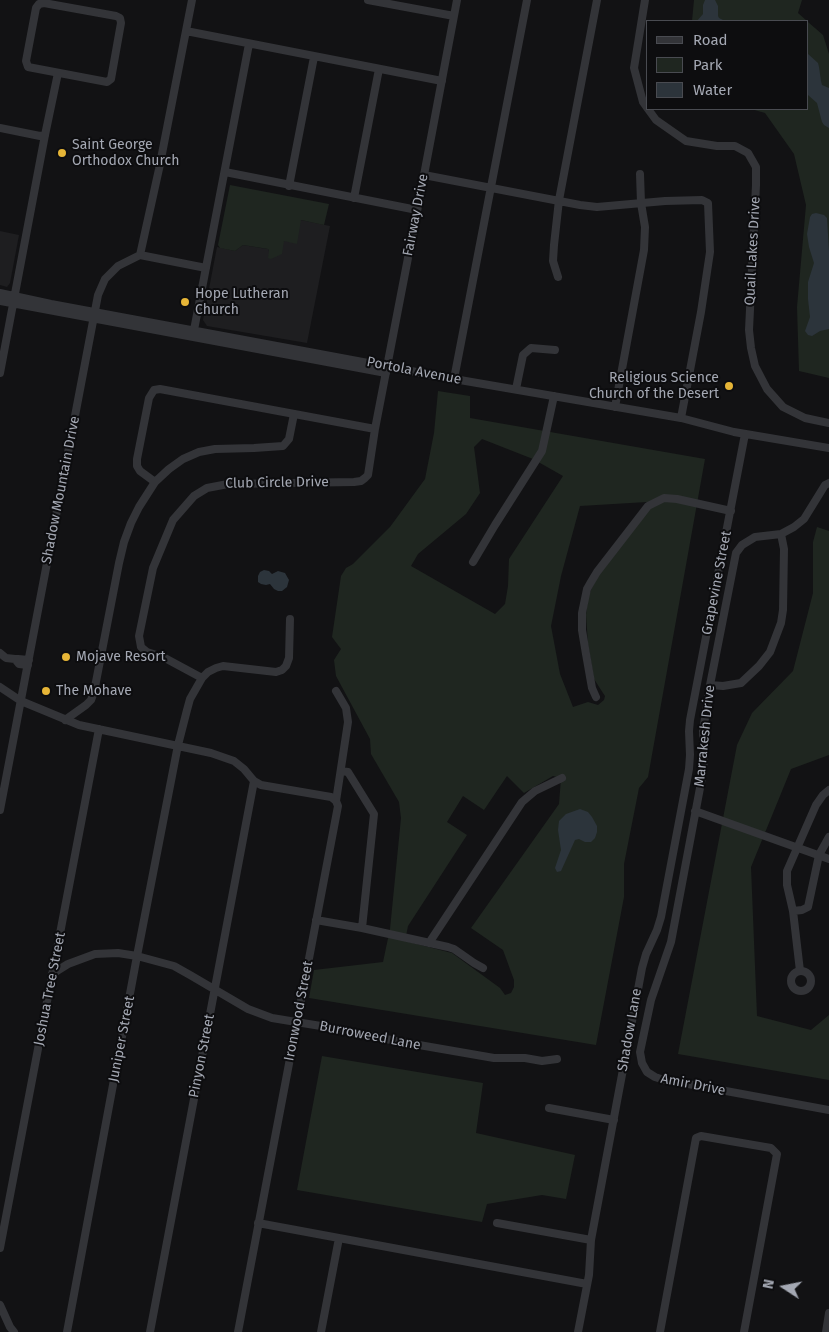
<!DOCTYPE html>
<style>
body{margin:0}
#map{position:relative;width:829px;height:1332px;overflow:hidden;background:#121214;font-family:"Fira Sans",sans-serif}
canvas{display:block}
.legend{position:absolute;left:646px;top:20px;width:162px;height:90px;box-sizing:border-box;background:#0d0d0f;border:1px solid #494b51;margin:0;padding:6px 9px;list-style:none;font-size:15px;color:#a4a8b3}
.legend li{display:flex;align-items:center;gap:10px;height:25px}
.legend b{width:25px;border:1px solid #494b51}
.north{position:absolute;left:759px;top:1262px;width:50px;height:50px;-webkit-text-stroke:4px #0d0d0f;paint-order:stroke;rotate:281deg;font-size:14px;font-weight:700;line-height:20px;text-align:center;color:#a4a8b3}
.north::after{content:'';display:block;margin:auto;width:18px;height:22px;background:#a4a8b3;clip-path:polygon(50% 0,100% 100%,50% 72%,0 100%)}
</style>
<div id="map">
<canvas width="829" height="1332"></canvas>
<ul class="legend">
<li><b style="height:6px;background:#333438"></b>Road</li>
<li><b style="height:14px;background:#1f2620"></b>Park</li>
<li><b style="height:14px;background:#2c343b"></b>Water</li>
</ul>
<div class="north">N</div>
</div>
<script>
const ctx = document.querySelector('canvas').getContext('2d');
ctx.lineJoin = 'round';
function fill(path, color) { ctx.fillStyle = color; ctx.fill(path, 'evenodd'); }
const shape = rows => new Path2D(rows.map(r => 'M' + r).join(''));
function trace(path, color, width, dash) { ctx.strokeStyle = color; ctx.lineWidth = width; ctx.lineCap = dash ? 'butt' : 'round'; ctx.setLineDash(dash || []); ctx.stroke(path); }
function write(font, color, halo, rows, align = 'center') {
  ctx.font = font + ' "Fira Sans",sans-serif'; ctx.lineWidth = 4; ctx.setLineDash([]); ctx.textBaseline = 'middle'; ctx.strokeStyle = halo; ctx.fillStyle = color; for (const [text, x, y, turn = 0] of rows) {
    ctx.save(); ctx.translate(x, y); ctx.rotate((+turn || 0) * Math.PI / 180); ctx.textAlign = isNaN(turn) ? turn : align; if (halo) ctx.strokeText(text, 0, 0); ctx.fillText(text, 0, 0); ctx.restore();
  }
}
fill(shape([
 [301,220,330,226,307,343,207,326,203,320,217,247,235,251,243,245,268,249,269,251,284,241],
 [0,231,19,235,10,283,7,287,0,285]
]), '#1e1e20');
fill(shape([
 [694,0,802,0,798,13,807,21,692,21],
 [808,22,823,35,829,54,829,378,799,371,797,307,806,205,794,154,765,113,751,109,808,109],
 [230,185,329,204,324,225,301,220,297,244,284,241,282,254,271,259,268,258,269,251,268,249,243,245,235,251,220,248,218,245],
 [438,391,470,396,470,418,705,459,648,777,639,788,624,864,624,897,596,1045,309,998,314,970,383,962,390,929,401,818,399,802,371,754,370,739,336,676,334,660,341,649,332,637,341,576,346,568,353,564,390,527,425,479,434,433],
 [482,439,533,459,563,476,509,559,508,586,505,604,495,614,411,566,418,554,466,514,480,493,474,447],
 [647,502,648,507,599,573,591,590,588,598,586,615,588,644,594,679,603,693,605,696,604,700,598,705,588,702,573,707,560,674,551,626,561,576,580,506],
 [507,776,524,793,553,776,561,778,559,804,471,928,503,950,514,980,514,987,511,993,505,995,500,988,452,953,405,941,408,926,467,835,447,822,463,796,484,810],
 [817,527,829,531,829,755,791,769,751,867,757,1016,811,1030,829,1015,829,1080,678,1054,737,745,752,713,793,671,813,593,813,542],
 [322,1056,483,1083,476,1133,575,1155,566,1199,542,1195,487,1204,482,1222,297,1190]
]), '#1f2620');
fill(shape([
 [705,0,715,0,718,6,718,16,719,18,725,21,697,21,703,14,703,5],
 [808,54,818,63,819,67,821,81,822,85,829,88,829,128,824,125,822,122,817,103,808,95],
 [816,213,824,215,827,218,829,251,829,329,820,331,812,336,808,335,805,331,810,317,808,299,808,282,814,263,809,247,807,234,810,217,812,214],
 [264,570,269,571,272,574,278,571,285,573,289,580,287,587,282,591,278,591,274,589,270,584,266,585,261,584,258,582,258,576,260,572],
 [580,809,588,812,592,817,597,826,597,832,595,838,591,842,585,842,579,839,575,840,561,871,557,872,555,868,561,850,558,830,559,821,566,814]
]), '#2c343b');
trace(shape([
 [368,0,454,16],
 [645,0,634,68,643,102,648,109],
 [44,3,116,16,120,18,121,23,111,79,107,82,28,67,26,61,36,8,39,4,44,3],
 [186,31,442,81],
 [648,109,656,120,686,141,717,146,735,146,748,153,756,167,756,185,749,330,751,348,755,366,767,389,783,407,805,418,829,423],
 [0,128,40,136,45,135],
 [225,172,417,210],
 [424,175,580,205,597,207,665,201,702,200,708,203,710,252,701,312,681,418],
 [289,186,314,57],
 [354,198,379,69],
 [140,255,159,169,192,0],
 [558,277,553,261,554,245,559,200,597,0],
 [0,293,51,304,454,379,681,418,734,432,829,448],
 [0,301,386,373],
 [194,330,249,44],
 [0,373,45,135,58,73],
 [454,379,527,0],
 [516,389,523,355,531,348,555,350],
 [615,407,644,250,645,227,641,203,640,174],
 [155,482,140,471,137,466,137,459,149,398,154,390,160,389,375,429],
 [829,483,825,485,804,519,794,527,781,534,755,537,742,545,736,553,710,685,703,731,704,755,703,772,671,942,651,1000,640,1052,642,1063,647,1072,655,1077,661,1079,829,1110],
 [473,562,495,525,542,451,554,396],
 [0,653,6,658,15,659],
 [28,665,19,664,15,659,18,659,29,660],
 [202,678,163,657,147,652,141,647,139,636,153,568,173,520,194,496,207,488,228,484,354,482,361,481,365,478,368,475,375,429,424,175,457,0],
 [710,685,723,686,741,683,759,666,770,652,781,623,783,610,784,549,781,534],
 [0,687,21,701,79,725,211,753,234,761,244,769,254,781,261,785,331,797,336,801],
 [596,697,592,688,586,654,582,630,582,613,587,589,591,582,597,572,648,506,664,498,677,499,731,511],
 [65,720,86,705,91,700,94,692,119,563,124,542,131,523,139,507,155,482,169,469,183,459,199,452,215,449,254,448,283,446,289,439,294,414],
 [341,771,348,772,374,814,362,928],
 [0,810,98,295,105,279,118,266,140,255,206,268],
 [695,811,829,859],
 [793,911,802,910,808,907,819,855,829,837],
 [316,920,362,928,448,947,454,949,474,963,483,968],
 [429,943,522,802,535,791,562,778],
 [800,971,793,911,787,885,787,871,816,805,823,795,829,790],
 '791 981a10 10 0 1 1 20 0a10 10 0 1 1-20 0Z',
 [52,974,68,964,95,954,118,953,137,956,174,966,190,975,248,1009,272,1018,333,1028,396,1041,494,1058,525,1058,542,1061,557,1059],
 [549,1108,614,1120],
 [258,1223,587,1284],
 [497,1223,591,1240],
 [0,1248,99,729],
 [0,1305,10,1327,14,1332],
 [67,1332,137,956,178,745,187,710,190,699,202,678,208,672,216,668,223,666,276,672,282,670,286,666,289,658,290,619],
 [150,1332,254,781],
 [238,1332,338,806,336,801,348,722,346,708,336,691],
 [321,1332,339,1238],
 [578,1332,589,1275,591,1240,642,968,646,954,657,930,661,917,689,769,690,755,689,731,690,720,745,434],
 [660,1332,696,1138,701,1136,771,1148,777,1154,744,1332],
 [826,1332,829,1313]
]), '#333438', 8);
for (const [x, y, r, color] of [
 [62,153,5,"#e6b537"],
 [185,302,5,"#e6b537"],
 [729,386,5,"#e6b537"],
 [66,657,5,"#e6b537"],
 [46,691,5,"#e6b537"]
]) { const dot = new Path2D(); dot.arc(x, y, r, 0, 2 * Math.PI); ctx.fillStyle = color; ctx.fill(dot); trace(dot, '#0d0d0f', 2); }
write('14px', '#a4a8b3', '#0d0d0f', [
 ["Saint George",72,145],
 ["Orthodox Church",72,161],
 ["Hope Lutheran",195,294],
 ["Church",195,310],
 ["Religious Science",719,378,"right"],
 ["Church of the Desert",719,394,"right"],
 ["Mojave Resort",76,657],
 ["The Mohave",56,691]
], 'left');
write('14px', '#a4a8b3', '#0d0d0f', [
 ["Fairway Drive",416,215,-79],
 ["Quail Lakes Drive",753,251,-87],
 ["Portola Avenue",414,371,11],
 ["Club Circle Drive",277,483,-1],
 ["Shadow Mountain Drive",61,490,-79],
 ["Grapevine Street",717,583,-79],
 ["Marrakesh Drive",705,736,-84],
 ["Joshua Tree Street",50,989,-79],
 ["Ironwood Street",299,1011,-79],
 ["Shadow Lane",630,1030,-80],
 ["Burroweed Lane",370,1036,11],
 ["Juniper Street",122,1039,-79],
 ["Pinyon Street",202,1056,-79],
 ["Amir Drive",693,1085,11]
]);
</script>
